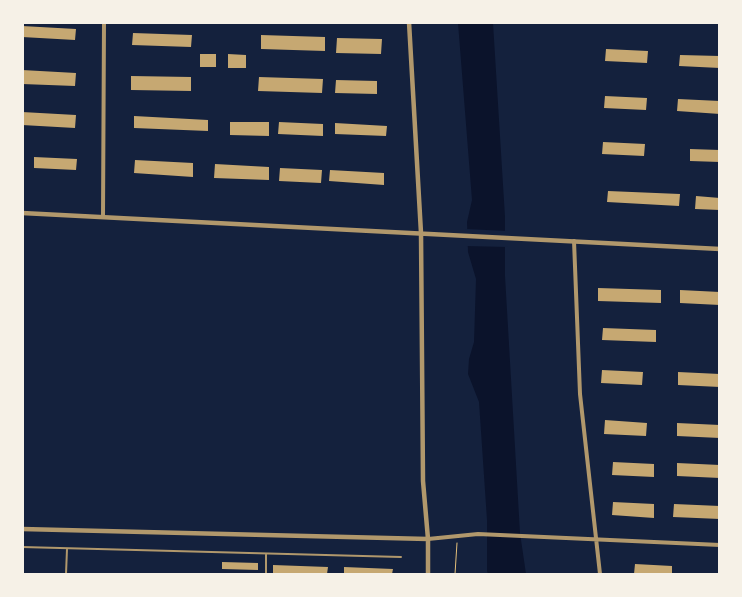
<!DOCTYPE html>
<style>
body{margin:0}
#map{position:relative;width:742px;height:597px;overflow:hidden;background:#14213d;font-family:Commissioner,sans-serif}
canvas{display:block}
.frame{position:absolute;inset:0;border:24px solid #f6f1e7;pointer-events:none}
</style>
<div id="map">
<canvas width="742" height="597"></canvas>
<div class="frame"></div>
</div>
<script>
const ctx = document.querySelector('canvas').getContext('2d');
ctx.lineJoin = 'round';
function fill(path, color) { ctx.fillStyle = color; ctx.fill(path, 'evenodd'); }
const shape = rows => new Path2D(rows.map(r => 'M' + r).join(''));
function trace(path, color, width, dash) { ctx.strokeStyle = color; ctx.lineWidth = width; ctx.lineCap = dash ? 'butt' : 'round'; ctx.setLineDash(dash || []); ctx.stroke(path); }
fill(shape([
 [458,23,493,23,505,217,505,276,520,533,526,574,488,574,487,571,487,520,479,402,468,374,469,359,474,342,476,279,468,252,467,222,472,200]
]), '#0b132b');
fill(shape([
 [465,229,508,231,508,247,465,246]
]), '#14213d');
fill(shape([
 [22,26,76,29,75,40,22,37],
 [133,33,192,35,191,47,132,45],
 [261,35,325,37,325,51,261,49],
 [337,38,382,39,381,54,336,53],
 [606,49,648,51,647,63,605,61],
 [200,54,216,54,216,67,200,67],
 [228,54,246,55,246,68,228,68],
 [680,55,720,56,720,68,679,66],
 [22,70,76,73,75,86,22,84],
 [131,76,191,77,191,91,131,90],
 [259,77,323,79,322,93,258,91],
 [336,80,377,81,377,94,335,93],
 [605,96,647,98,646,110,604,108],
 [678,99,720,101,720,114,677,111],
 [22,112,76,115,75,128,22,125],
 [134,116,208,120,208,131,134,128],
 [230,122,269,122,269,136,230,135],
 [279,122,323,124,323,136,278,134],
 [335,123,387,126,386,136,335,134],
 [603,142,645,144,644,156,602,154],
 [690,149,720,150,720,162,690,161],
 [34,157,77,159,76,170,34,168],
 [135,160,193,163,193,177,134,173],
 [215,164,269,167,269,180,214,178],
 [280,168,322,170,321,183,279,181],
 [330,170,384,173,384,185,329,181],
 [608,191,680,194,679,206,607,202],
 [696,196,720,198,720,210,695,209],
 [598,288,661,290,661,303,598,301],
 [680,290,720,292,720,305,680,303],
 [603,328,656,330,656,342,602,340],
 [602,370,643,372,642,385,601,383],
 [678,372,720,374,720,387,678,385],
 [605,420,647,423,646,436,604,434],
 [677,423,720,425,720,438,677,436],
 [613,462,654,464,654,477,612,475],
 [677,463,720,465,720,478,677,476],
 [613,502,654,504,654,518,612,515],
 [674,504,720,506,720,519,673,517],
 [222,562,258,563,258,570,222,569],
 [635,564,672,566,672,574,634,574],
 [273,565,328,567,327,574,273,574],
 [344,567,393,569,392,574,344,574]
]), '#c6a872');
trace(shape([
 [455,574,457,543]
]), '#e5c07b', 1);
trace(shape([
 [22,547,401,557],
 [66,574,67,549],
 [266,574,266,554]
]), '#b1986c', 2);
trace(shape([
 [103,216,104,22],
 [574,241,580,394,600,574],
 [428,539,478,534,720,545]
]), '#b1986c', 4);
trace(shape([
 [409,22,421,233,423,481,428,539,428,574],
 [22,213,720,249],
 [22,529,428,539]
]), '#b1986c', 4.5);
</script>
